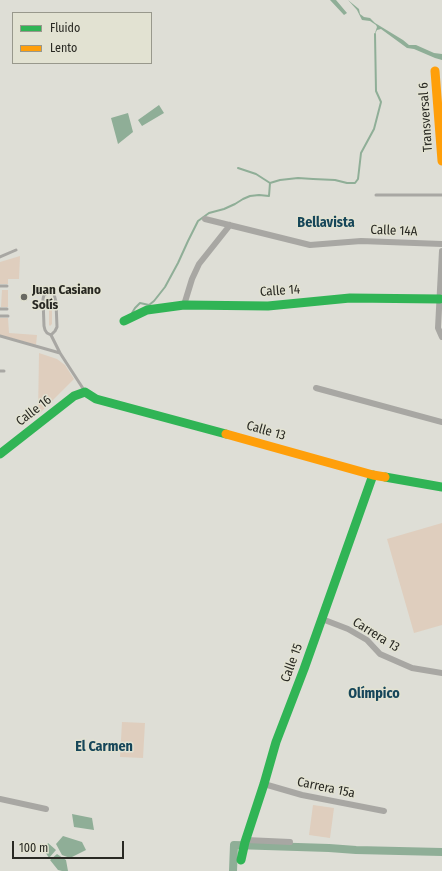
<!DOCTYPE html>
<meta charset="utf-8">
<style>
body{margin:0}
#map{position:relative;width:442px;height:871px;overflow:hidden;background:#deded6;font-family:"Fira Sans Condensed",sans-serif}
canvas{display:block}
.legend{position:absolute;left:12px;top:12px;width:140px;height:52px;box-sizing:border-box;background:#e2e2d2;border:1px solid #98988c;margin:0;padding:5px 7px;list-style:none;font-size:12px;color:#292923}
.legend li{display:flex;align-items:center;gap:8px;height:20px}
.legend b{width:20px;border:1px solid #98988c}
.scale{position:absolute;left:12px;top:841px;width:112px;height:18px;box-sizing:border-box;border:2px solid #292923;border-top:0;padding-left:5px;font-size:12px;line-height:14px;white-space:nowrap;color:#292923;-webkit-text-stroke:3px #e2e2d2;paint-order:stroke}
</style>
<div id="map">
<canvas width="442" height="871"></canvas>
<ul class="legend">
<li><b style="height:5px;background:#30b455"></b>Fluido</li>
<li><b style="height:5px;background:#ff9f0a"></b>Lento</li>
</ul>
<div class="scale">100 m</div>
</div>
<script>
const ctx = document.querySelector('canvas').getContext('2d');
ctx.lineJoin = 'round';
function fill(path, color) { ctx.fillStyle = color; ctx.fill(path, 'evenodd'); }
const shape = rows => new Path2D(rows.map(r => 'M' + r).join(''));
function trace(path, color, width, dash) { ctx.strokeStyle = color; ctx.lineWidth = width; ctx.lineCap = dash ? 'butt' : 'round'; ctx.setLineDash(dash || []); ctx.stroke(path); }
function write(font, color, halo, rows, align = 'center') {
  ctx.font = font + ' "Fira Sans Condensed",sans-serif'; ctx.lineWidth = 3; ctx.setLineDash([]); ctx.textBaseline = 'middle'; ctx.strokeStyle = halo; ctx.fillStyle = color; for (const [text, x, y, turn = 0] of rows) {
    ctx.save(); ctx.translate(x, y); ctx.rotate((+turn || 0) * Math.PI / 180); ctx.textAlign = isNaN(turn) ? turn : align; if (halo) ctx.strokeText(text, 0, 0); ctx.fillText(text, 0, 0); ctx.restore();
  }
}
fill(shape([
 [20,256,19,279,8,279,8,284,0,284,0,262],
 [2,290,8,290,8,307,1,307],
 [50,302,52,303,52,324,50,326,49,325,49,303],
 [0,318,8,318,9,333,37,335,36,345,0,335],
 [39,353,57,359,65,365,74,379,38,415],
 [442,523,442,625,414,633,387,539],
 [122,722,145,723,143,758,120,757],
 [313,805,334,808,330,838,309,835]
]), '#dfcebe');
fill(shape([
 [330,0,336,0,347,13,344,15],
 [348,0,359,9,360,14,364,17,370,18,375,23,403,40,409,45,416,45,434,53,442,54,442,60,435,58,414,49,407,48,381,29,377,30,375,34,375,36,375,33,377,27,376,25,370,21,362,20,357,10],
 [159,105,164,113,142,126,138,120],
 [128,113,133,132,118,144,111,118],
 [72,814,92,818,94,830,74,827],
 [63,836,82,842,86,850,70,858,62,855,56,844],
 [48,843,56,850,49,858,44,850],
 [57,854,66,860,68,871,62,871,58,870,50,860]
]), '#8fae97');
trace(shape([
 [238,168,256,174,270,183,280,180,298,178,313,179,335,180,347,183,355,183,358,179,361,153,374,129,381,102,376,91,375,34],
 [132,313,135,308,140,303,149,305,154,301,165,287,178,263,188,241,198,221,209,213,224,209,235,204,243,199,250,196,259,195,269,196,270,183]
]), '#8fae97', 2);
trace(shape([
 [233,871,234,845,329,848,356,850,442,852]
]), '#8fae97', 8);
trace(shape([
 [376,195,442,195],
 [0,257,16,250],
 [0,286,7,286],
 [0,309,7,309],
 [0,316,8,316],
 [51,335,55,331,57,327,56,302,54,294,51,292,47,293,44,295,43,299,44,326,45,330,47,333,51,335,60,353,84,390],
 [0,336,60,353],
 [0,371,4,371]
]), '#a8a7a3', 3);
trace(shape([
 [205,219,310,245,361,241,442,244],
 [442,251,438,328,442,337],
 [184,305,192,279,199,264,230,225],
 [316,388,442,422],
 [322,619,348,629,367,640,380,654,412,668,442,673],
 [264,784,302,795,384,811],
 [0,799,46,809],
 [246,840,290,842]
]), '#a8a7a3', 6);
trace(shape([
 [124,321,147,310,184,305,268,306,350,298,440,299],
 [0,454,74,396,85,392,96,399,226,434],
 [385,477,442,487],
 [241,860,245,842,264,784,276,742,304,669,373,475]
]), '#30b455', 9);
trace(shape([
 [435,71,442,161],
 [226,434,373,475,385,477]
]), '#ff9f0a', 9);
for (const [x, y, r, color] of [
 [24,297,4,"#686862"]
]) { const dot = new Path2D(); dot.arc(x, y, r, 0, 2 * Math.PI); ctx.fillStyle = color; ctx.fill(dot); trace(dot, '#e2e2d2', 1.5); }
write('13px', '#292923', '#e2e2d2', [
 ["Transversal 6",426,117,-94],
 ["Calle 14A",394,231,2],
 ["Calle 14",280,291,-4],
 ["Calle 16",34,411,-38],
 ["Calle 13",266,431,16],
 ["Carrera 13",376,635,32],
 ["Calle 15",292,663,-70],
 ["Carrera 15a",326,788,12]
]);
write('bold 13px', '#292923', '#e2e2d2', [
 ["Juan Casiano",32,290],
 ["Solís",32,305]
], 'left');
write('bold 14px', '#164659', '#e2e2d2', [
 ["Bellavista",326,223],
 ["Olímpico",374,694],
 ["El Carmen",104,747]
]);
</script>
